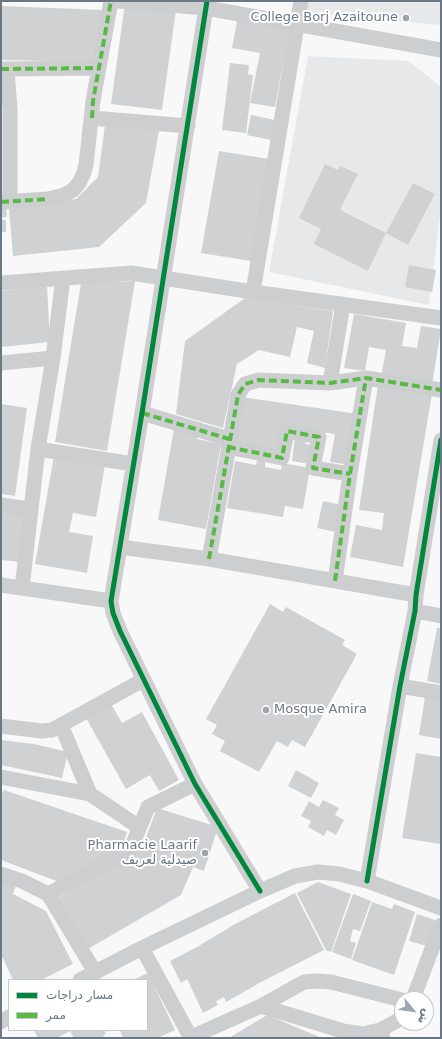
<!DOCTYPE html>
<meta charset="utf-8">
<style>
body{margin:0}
#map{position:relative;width:442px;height:1039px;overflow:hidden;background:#f8f8f8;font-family:"DejaVu Sans","Noto Sans Arabic",sans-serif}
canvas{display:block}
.frame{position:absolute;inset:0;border:2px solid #6a7785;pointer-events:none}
.legend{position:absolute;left:8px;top:979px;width:140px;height:52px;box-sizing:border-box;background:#fff;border:1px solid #c3c9ce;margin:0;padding:5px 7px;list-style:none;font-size:12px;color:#6a7785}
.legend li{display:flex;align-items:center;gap:8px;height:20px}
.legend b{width:20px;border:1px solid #c3c9ce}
.north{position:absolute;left:394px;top:991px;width:40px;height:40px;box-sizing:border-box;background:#fff;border:1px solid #c3c9ce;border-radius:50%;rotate:119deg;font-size:11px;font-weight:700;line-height:16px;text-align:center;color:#6a7785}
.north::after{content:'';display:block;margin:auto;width:14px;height:18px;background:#9ca4ad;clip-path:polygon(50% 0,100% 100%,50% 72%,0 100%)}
</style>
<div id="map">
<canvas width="442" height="1039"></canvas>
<div class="frame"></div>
<ul class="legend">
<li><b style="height:5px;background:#00873e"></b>مسار دراجات</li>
<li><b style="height:5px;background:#58b947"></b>ممر</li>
</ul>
<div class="north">ش</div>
</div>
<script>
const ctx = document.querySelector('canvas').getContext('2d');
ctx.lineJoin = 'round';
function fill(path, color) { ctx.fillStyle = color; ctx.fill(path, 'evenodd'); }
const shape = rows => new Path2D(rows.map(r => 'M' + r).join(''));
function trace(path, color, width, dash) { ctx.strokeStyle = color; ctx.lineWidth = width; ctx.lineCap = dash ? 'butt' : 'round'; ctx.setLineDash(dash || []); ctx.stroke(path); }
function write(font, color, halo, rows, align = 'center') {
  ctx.font = font + ' "DejaVu Sans","Noto Sans Arabic",sans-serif'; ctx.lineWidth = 4; ctx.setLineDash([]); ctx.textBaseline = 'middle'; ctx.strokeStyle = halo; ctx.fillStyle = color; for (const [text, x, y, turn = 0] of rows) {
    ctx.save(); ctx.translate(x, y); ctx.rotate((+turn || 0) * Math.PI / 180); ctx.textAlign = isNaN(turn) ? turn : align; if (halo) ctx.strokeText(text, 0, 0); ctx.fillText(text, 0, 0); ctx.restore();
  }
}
fill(shape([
 [303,1,441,1,441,25,301,12],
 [308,56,409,61,441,87,441,208,429,305,269,272]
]), '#e7e8e9');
fill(shape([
 [125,3,176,10,162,110,111,104],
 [1,6,104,10,95,62,1,60],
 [238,16,290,26,275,107,250,103,260,53,232,48],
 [230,63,249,65,248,74,253,75,246,133,222,130],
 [251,115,275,120,271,140,247,135],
 [105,125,159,131,146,203,99,247,13,256,9,209,76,199,98,177],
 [219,151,269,159,251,261,201,253],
 [325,164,338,170,340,166,358,174,340,210,386,233,368,271,314,244,321,229,299,218],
 [413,183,435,194,408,245,386,233],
 [6,205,7,217,1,218,1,206],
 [1,220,6,220,6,232,1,232],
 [409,265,436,270,432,292,405,287],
 [135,281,107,451,55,442,81,283],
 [47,286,50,342,1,347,1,291],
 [245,298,333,311,325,368,307,363,314,331,297,327,290,357,259,350,237,364,223,428,176,414,185,341],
 [354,314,406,323,402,346,417,348,421,326,441,329,432,385,381,377,386,350,369,347,365,371,344,368],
 [378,385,432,394,403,567,350,557,356,525,382,530,384,513,359,510],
 [242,397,358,414,350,465,330,462,335,434,281,427,277,453,235,447],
 [1,404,27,408,15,496,1,494],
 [174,429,199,433,197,439,221,444,206,529,158,520],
 [295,437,306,438,305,444,312,445,309,464,292,461],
 [54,456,105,465,96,517,73,513,69,532,93,536,87,573,35,564],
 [258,456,266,457,265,467,281,470,282,463,310,468,303,509,285,506,283,517,227,508,235,461,256,465],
 [323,501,342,505,336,532,317,528],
 [1,508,26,511,20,562,1,560],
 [270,604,283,612,286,607,345,640,342,645,357,654,305,747,292,740,288,747,277,741,259,772,220,751,225,741,212,734,217,725,206,719],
 [437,628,441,628,441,684,427,681],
 [425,697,441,700,441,739,419,735],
 [111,704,122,723,142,712,179,780,159,791,150,775,126,789,86,718],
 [1,740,34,744,68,752,62,778,1,765],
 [416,753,441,757,441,844,402,838],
 [296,770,319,783,311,798,288,786],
 [4,790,127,832,122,847,59,882,1,860,1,795],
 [323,800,339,808,335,815,344,820,336,835,327,830,324,836,308,827,311,821,301,816,309,801,319,807],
 [157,808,218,827,204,871,193,867,181,895,86,950,57,898,142,848],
 [1,880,16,885,13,894,46,911,73,964,41,980,13,980,1,954],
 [318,882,351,894,331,952,326,950,297,893],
 [295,893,324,950,263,981,226,1002,224,997,216,1001,218,1005,203,1013,187,979,181,983,170,961,197,947,235,924],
 [353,894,371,901,360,931,353,929,350,941,356,943,351,959,332,952],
 [372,902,392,909,394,904,415,912,394,975,352,960],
 [417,914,435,920,427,946,409,941],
 [148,973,175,1030,158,1038,123,1038,120,1030,147,1030,147,980,133,980],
 [267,1015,322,1038,229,1038],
 [34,1030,104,1030,106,1034,101,1038,74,1038,70,1031,57,1038,38,1038]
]), '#cfd1d2');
trace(shape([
 [119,1,206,8,441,50],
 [207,1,142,413,111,601,113,613,120,631,195,784,260,891],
 [1,69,99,68],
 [7,69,10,110,10,201],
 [92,118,188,126],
 [1,202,48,199,64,195,73,190,79,183,83,175,86,165,93,101,111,1],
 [1,283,131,273,253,292,441,318],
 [253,292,301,1],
 [1,363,53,358],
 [330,383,343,304],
 [142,413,229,439],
 [228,447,282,458,287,431,319,437,313,468,350,474],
 [38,449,133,464],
 [1,505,31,509],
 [120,547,209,559,416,595],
 [209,559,238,395,245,384,259,380,330,383,366,378,441,390],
 [335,581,350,474,366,378],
 [1,585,111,601],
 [22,588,38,449,53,358,63,278],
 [415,611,441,616],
 [400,686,441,693],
 [61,725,90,794],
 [1,726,41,731,52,730,143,680],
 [1,777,90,794,139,827],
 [1,874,22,881,48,894,95,972],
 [367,881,400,686,415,611,416,595,441,440],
 [48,894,128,851,132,846,148,807,195,784],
 [142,948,191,1038],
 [80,980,142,948,260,891,295,876,318,872,339,874,367,881,441,908],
 [413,999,441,925],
 [261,1006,343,1031,363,1034,380,1030],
 [1,1022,9,1017],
 [189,1038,261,1006,304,982,316,981,331,982,402,1000],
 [383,1038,380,1030,395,1022,402,1017]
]), '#cdcecf', 15);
trace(shape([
 [1,69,99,68],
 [92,118,93,101,111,1],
 [1,202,48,199],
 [142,413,229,439],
 [228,447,282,458,287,431,319,437,313,468,350,474],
 [209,559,238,395,245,384,259,380,330,383,366,378,441,390],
 [335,581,350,474,366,378]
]), '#58b947', 4, [8, 4]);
trace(shape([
 [207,1,142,413,111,601,113,613,120,631,195,784,260,891],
 [367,881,400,686,415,611,416,595,441,440]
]), '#00873e', 5);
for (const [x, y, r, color] of [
 [406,18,4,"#9ca4ad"],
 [266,710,4,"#9ca4ad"],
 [205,853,4,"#9ca4ad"]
]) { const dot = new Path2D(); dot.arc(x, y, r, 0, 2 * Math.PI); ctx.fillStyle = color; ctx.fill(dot); trace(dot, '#fff', 1.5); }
write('13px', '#6a7785', '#fff', [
 ["College Borj Azaitoune",398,18],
 ["Mosque Amira",274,710,"left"],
 ["Pharmacie Laarif",197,846],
 ["صيدلية لعريف",197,861]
], 'right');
</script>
